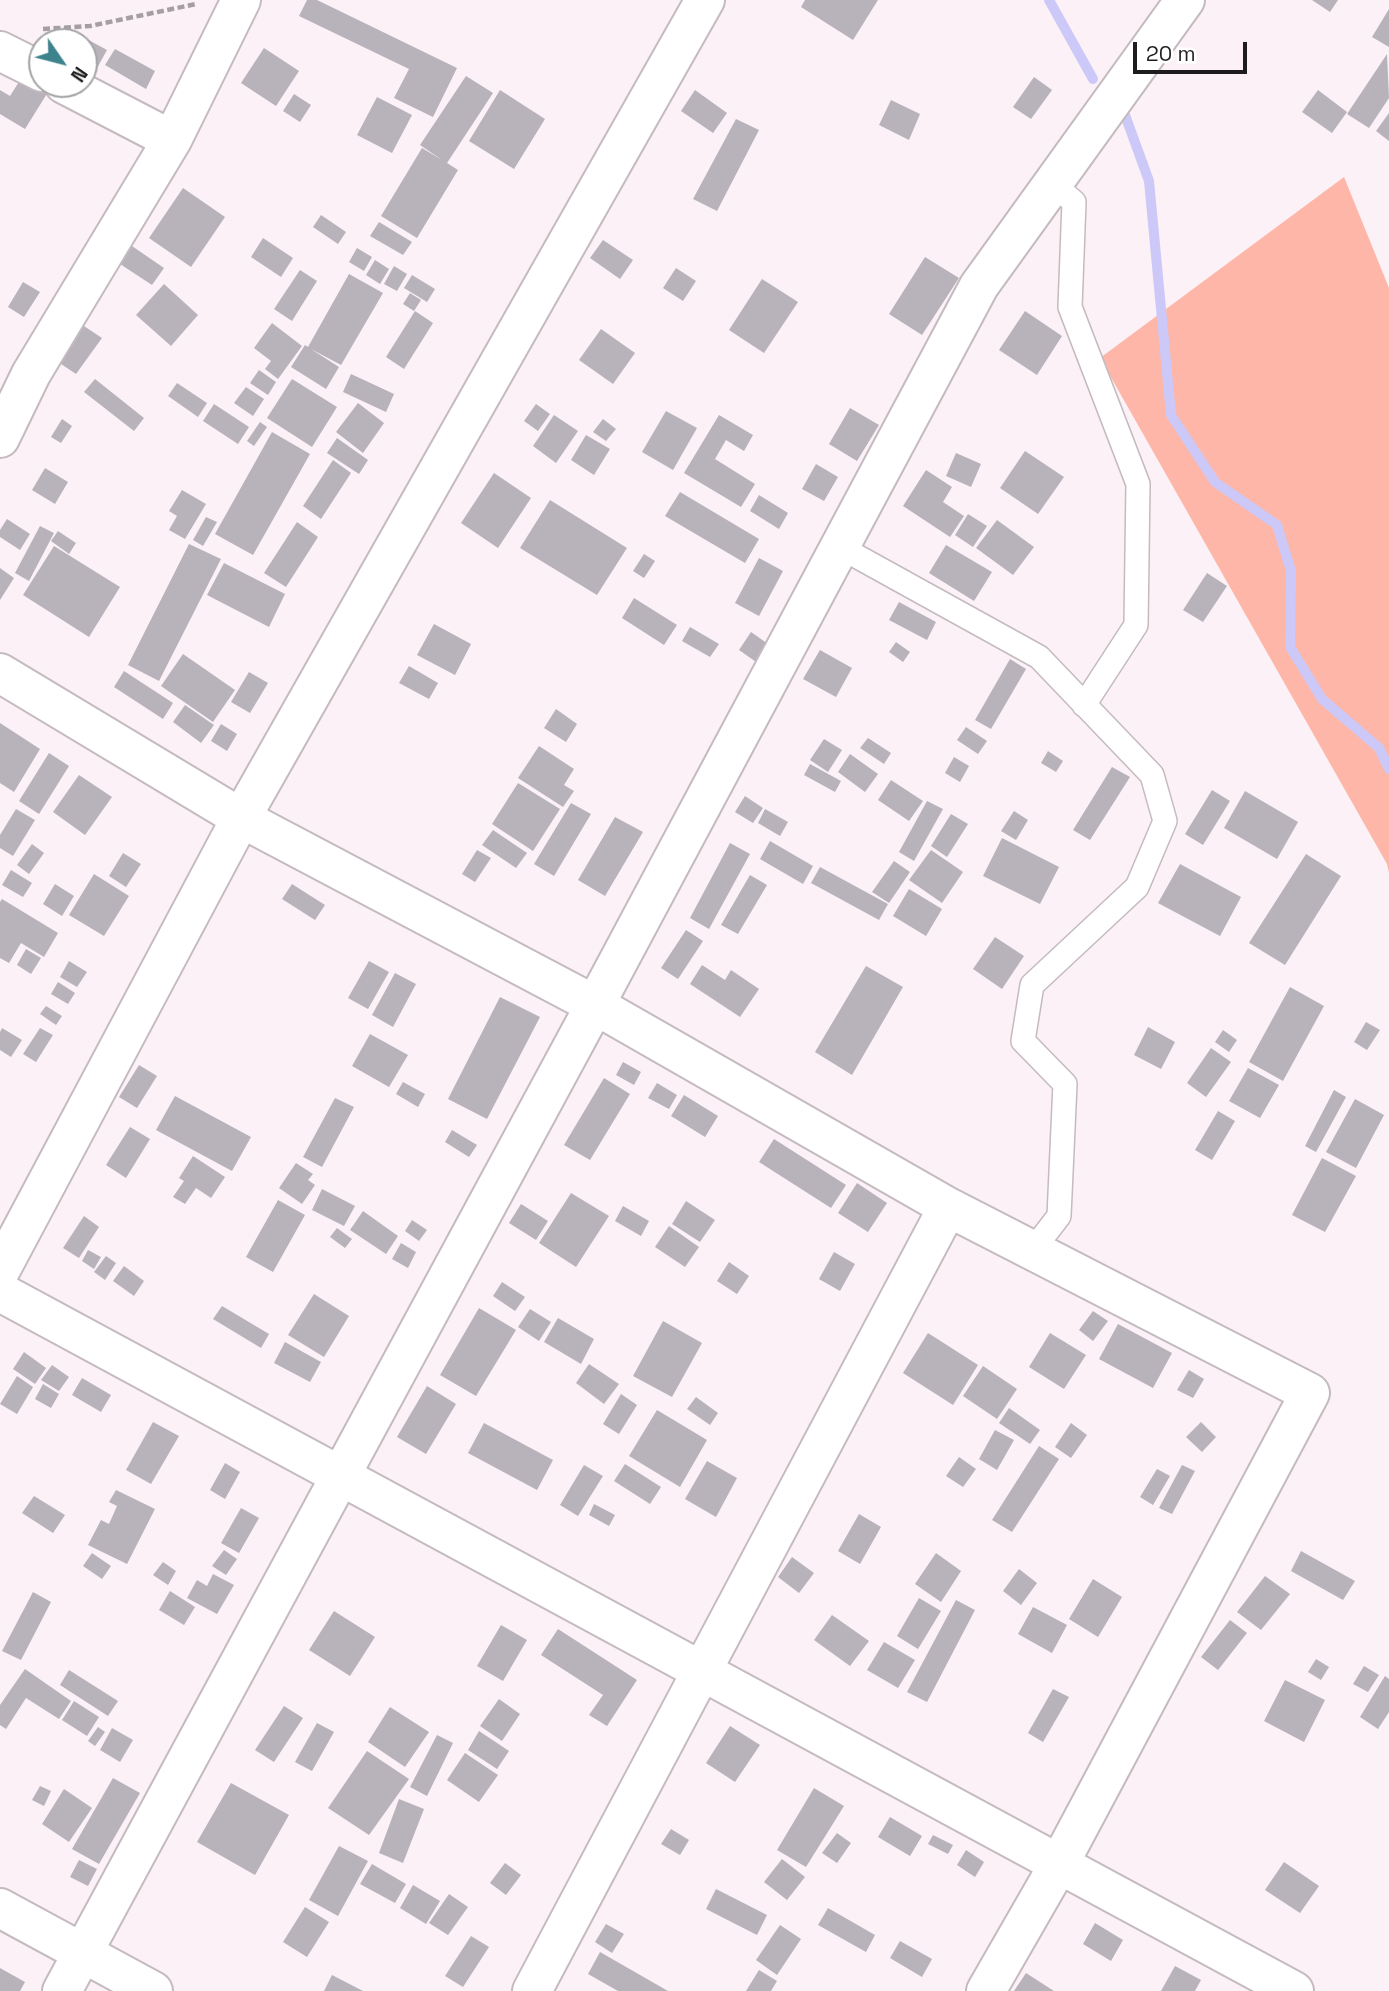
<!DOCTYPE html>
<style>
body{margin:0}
#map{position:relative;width:1389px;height:1991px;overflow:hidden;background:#fbf1f7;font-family:"Space Grotesk",sans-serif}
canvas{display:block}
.north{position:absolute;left:28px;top:28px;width:70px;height:70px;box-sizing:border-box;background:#fff;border:2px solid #a5a4a5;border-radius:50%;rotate:125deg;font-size:19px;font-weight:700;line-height:28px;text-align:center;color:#1f1c1e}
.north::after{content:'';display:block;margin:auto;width:24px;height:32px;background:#3c838e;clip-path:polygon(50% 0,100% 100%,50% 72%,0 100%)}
.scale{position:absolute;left:1133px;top:42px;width:114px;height:32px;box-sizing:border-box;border:4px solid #1f1c1e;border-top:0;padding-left:9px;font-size:21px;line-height:24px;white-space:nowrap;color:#1f1c1e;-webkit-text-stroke:5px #fff;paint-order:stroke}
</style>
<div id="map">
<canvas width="1389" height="1991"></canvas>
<div class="north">N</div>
<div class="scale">20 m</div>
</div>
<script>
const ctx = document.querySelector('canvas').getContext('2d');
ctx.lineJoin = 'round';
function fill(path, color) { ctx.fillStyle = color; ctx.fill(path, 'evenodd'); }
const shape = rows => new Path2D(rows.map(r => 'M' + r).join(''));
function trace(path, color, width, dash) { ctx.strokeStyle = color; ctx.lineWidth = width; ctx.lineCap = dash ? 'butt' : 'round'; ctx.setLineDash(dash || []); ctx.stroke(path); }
fill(shape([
 [1344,177,1389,288,1389,873,1387,864,1100,358]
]), '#fdb6a7');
trace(shape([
 [1049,0,1093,79],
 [1125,115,1149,181,1171,415,1215,482,1277,525,1291,571,1290,647,1322,699,1379,748,1389,769]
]), '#ccc9f8', 10);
fill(shape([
 [307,0,317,0,457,68,433,117,394,98,409,69,299,16],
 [805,0,878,0,853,40,801,7],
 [1312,0,1338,0,1330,12],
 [1389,9,1389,47,1372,37],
 [83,37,107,50,96,70,84,63,84,42,80,42],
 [264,48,299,71,276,106,241,83],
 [115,49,155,71,146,89,105,65],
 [1387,54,1389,98,1369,128,1347,114],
 [466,76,493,93,447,163,458,170,417,238,381,216,422,148,442,160,420,145],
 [22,77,48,92,25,129,0,114,0,90,10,96],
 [1034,77,1052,90,1031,119,1013,107],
 [500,90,545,119,514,169,469,141],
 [695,90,727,113,713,133,681,111],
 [1318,90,1347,112,1332,133,1302,112],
 [294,94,311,105,300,122,283,111],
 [377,97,412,115,392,153,357,135],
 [891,100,920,114,909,140,879,125],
 [1389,113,1389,141,1376,131],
 [736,119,759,130,717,211,693,199],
 [183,188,225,217,191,267,149,238],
 [321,215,346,232,338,244,313,227],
 [379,222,412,242,403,255,370,236],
 [263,238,293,258,281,277,251,257],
 [603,240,633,260,620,279,590,258],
 [129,244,164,268,152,285,117,262],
 [357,248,372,257,364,271,349,262],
 [925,257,959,278,922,335,889,314],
 [375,260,389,269,380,284,366,275],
 [394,266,407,274,397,291,384,284],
 [676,268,696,281,683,301,663,288],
 [300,270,317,281,292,321,274,309],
 [349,274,383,293,341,365,311,349,339,367,326,389,291,367,305,345,308,347],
 [412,275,435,289,427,302,404,288],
 [762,279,798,302,764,353,729,330],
 [23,282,40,292,24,317,8,307],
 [164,284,198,315,171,346,136,315],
 [410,293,421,300,414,311,403,304],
 [415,311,433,323,404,369,386,357],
 [1025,311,1062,336,1037,375,999,350],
 [78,322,102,338,76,374,52,358],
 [272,323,302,346,278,379,265,369,271,361,254,348],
 [601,329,635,353,613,384,579,360],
 [259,370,276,382,268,395,250,383],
 [351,374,394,394,386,412,343,392],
 [95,379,144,418,134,431,84,392],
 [292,379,337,407,312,447,267,418],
 [177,383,207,403,198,417,168,396],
 [246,387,264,399,253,416,234,403],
 [358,403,384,423,363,453,336,432],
 [214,404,249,427,238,444,203,421],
 [536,404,550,414,538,431,524,421],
 [850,408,879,425,857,461,829,444],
 [666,411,697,428,673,470,642,452],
 [554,415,578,431,556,463,533,446],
 [719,415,753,435,744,451,726,440,715,459,755,484,741,507,684,473],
 [62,419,72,426,61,443,51,437],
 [603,419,616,429,606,441,593,432],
 [260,422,267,427,254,446,247,441],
 [272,432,310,454,253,555,215,534],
 [586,435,610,449,594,475,571,460],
 [337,438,368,460,359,474,327,453],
 [1025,451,1064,477,1038,514,1000,488],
 [956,453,981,464,971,487,946,476],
 [333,460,351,473,321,519,303,506],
 [816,464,838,477,824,501,802,489],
 [45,468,68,482,55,504,32,490],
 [926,470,952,487,943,502,964,516,950,537,903,506],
 [494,473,531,498,498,548,461,523],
 [182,490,206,504,185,539,169,530,177,516,169,511],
 [680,492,759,539,745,563,665,516],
 [759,495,788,513,779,529,750,511],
 [550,500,627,548,597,595,520,548],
 [968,514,987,526,973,547,955,535],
 [206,517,217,522,203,546,193,540],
 [7,519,30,534,20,550,0,537,0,530],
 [997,520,1034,547,1013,575,976,548],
 [297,522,318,537,286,587,264,573],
 [40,526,54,533,29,581,15,573],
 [58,531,76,543,69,554,51,541],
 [189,544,221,559,159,681,128,665],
 [946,545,992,572,974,601,929,573],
 [54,546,120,587,89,637,23,595],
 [644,554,655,561,644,578,633,571],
 [759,558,783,571,759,616,735,603],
 [224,563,285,594,269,627,207,595],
 [0,568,14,578,0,600],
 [1207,573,1227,586,1203,622,1183,610],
 [634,598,677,625,664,645,622,618],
 [899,602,936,622,927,640,889,620],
 [434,624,471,644,455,675,417,655],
 [690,627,719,644,710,657,682,641],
 [751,632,771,646,759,664,739,650],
 [896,642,910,652,903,662,889,652],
 [820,650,852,668,836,697,803,679],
 [183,654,235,690,213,722,161,686],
 [1010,659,1026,669,991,729,975,720],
 [409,666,438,683,429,699,399,683],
 [124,671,173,703,163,719,114,687],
 [249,672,268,683,250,713,231,702],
 [185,705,214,725,201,743,173,722],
 [556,709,577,724,566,742,544,728],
 [0,723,40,749,14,792,0,783],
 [221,724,237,734,227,751,211,741],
 [966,727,987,741,978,754,957,740],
 [868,738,891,753,884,764,860,748],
 [824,739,842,750,828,772,810,760],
 [539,746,574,769,564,785,574,791,563,807,518,778],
 [1048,751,1063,761,1056,772,1041,763],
 [49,753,69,766,39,814,19,801],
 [850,754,878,774,865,792,838,772],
 [954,757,969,766,960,782,945,773],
 [810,764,841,781,835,792,804,775],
 [1112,767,1130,777,1090,840,1073,830],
 [79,775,112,797,85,835,53,812],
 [891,780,923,801,909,821,878,800],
 [518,783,560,809,533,851,492,824],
 [1212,790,1230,801,1203,845,1185,834],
 [1245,791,1298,822,1277,859,1224,828],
 [745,796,763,808,753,823,735,812],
 [927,801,943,809,914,861,899,852],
 [571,803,591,814,554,876,534,864],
 [16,809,35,820,13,856,0,848,0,835],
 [765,809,788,822,780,836,758,823],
 [1014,811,1028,820,1016,840,1001,831],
 [951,814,968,824,947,857,931,846],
 [615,817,643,832,605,896,578,880],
 [493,830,527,853,516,868,482,845],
 [1002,838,1059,867,1040,904,983,876],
 [770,841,813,866,803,884,760,859],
 [730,843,750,854,709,929,690,918],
 [32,844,44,853,29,874,17,865],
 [477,850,491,858,475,882,462,874],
 [931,850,963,872,942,903,909,880],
 [123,853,141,864,126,887,109,876],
 [1306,854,1341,876,1285,965,1249,943],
 [894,861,910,872,889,903,872,892],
 [1180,864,1241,897,1220,936,1158,903],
 [820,867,888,904,879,920,811,883],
 [11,870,32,883,23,897,2,885],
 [94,874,129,896,104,936,69,915],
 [750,875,767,885,738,934,721,925],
 [55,884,74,896,62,916,43,904],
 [292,884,325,905,315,920,282,899],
 [909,889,942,909,926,936,893,916],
 [2,899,58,933,44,957,21,943,9,963,0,958,0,902],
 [686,930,703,941,678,979,661,968],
 [995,937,1024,956,1002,989,973,969],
 [26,949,41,958,31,974,17,965],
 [69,961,87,972,77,987,60,977],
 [369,961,389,972,368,1009,348,998],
 [702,965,725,980,731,970,759,989,740,1017,690,984],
 [866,966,903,987,852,1075,815,1052],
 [395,973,416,984,393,1027,372,1015],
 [58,982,75,993,68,1004,51,994],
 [1290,987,1324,1006,1283,1081,1249,1062],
 [500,997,540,1017,487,1119,448,1099],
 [46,1006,62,1016,56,1025,40,1014],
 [1366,1022,1380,1030,1367,1050,1354,1042],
 [1148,1027,1175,1042,1161,1069,1134,1055],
 [2,1028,22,1040,11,1057,0,1050,0,1032],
 [40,1028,53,1035,36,1062,23,1054],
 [1223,1030,1237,1040,1229,1052,1215,1042],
 [370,1034,408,1055,389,1087,352,1066],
 [1211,1048,1231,1062,1206,1097,1187,1083],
 [623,1062,641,1072,634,1085,616,1075],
 [139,1065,157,1076,137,1108,119,1097],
 [1248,1068,1279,1085,1260,1118,1229,1101],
 [604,1078,630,1094,590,1160,564,1145],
 [403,1082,425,1094,418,1107,396,1094],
 [657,1083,677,1095,669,1109,648,1098],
 [1334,1090,1346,1097,1316,1152,1305,1146],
 [684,1095,718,1116,705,1137,671,1116],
 [175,1096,251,1137,232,1171,156,1130],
 [335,1098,354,1107,322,1167,303,1157],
 [1355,1099,1384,1115,1356,1168,1326,1152],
 [1218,1111,1235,1121,1212,1160,1195,1150],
 [130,1127,150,1139,126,1178,106,1165],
 [452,1130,477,1145,469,1157,445,1142],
 [774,1139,846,1185,831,1208,759,1162],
 [193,1156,225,1177,211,1198,196,1188,185,1204,173,1197,184,1181,179,1178],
 [1322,1158,1356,1176,1325,1232,1292,1215],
 [296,1163,313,1174,308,1180,315,1185,302,1204,279,1188],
 [857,1183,887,1203,868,1232,838,1213],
 [322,1189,355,1206,344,1226,312,1210],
 [571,1193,609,1216,576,1267,539,1243],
 [278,1200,305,1215,273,1272,246,1257],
 [686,1201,715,1220,700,1242,672,1224],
 [521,1204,548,1221,536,1240,509,1223],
 [623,1206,649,1221,641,1236,615,1221],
 [363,1211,398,1236,386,1254,350,1230],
 [84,1216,99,1227,79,1258,63,1248],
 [412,1220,427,1230,419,1241,405,1231],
 [669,1226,699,1247,685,1267,655,1247],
 [337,1228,352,1239,345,1248,330,1237],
 [401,1243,416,1252,408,1268,392,1259],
 [88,1250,101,1257,94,1269,82,1261],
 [834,1252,855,1264,840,1291,819,1279],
 [106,1256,116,1263,105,1280,94,1272],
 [729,1262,749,1276,737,1294,717,1281],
 [124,1266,144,1281,134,1296,113,1281],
 [502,1282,525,1297,515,1311,493,1296],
 [314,1294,349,1316,324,1357,288,1335],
 [222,1306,269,1334,261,1348,213,1319],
 [479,1308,516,1330,476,1396,440,1375],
 [530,1309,551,1322,539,1341,518,1327],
 [1093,1311,1108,1321,1093,1341,1079,1330],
 [558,1318,594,1339,581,1364,544,1342],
 [663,1321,702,1343,672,1397,633,1376],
 [1118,1324,1172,1353,1153,1388,1099,1359],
 [928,1333,978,1365,953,1405,903,1373],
 [1050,1333,1086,1355,1064,1389,1029,1367],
 [285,1342,321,1362,310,1382,274,1363],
 [24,1352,46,1368,35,1384,13,1369],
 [589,1364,619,1384,604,1404,576,1383],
 [52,1365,69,1377,59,1391,41,1380],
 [983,1366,1017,1389,997,1419,963,1396],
 [1189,1370,1204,1379,1193,1398,1177,1390],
 [17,1376,33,1387,17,1414,0,1404],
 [82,1378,111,1395,101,1412,72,1395],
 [43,1384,59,1394,51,1408,35,1399],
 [427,1386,456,1404,426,1454,397,1437],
 [621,1394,637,1405,619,1434,603,1424],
 [696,1397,718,1413,710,1425,687,1409],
 [1009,1408,1040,1430,1030,1444,999,1423],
 [657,1410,707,1440,680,1487,629,1456],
 [153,1422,179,1436,151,1484,126,1470],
 [1201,1422,1216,1437,1202,1452,1186,1437],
 [484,1423,553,1460,537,1490,468,1453],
 [1071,1423,1087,1435,1071,1458,1055,1447],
 [995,1430,1014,1440,997,1470,979,1459],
 [1039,1446,1059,1459,1012,1532,992,1520],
 [959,1457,976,1469,963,1487,946,1476],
 [707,1461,737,1478,716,1517,685,1499],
 [225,1463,240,1472,225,1499,210,1490],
 [625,1464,661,1487,650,1504,614,1481],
 [584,1465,603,1476,578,1516,560,1505],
 [1182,1465,1195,1471,1172,1514,1159,1508],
 [1157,1469,1170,1476,1153,1505,1140,1497],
 [116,1490,155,1509,127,1564,88,1545,101,1520,109,1524,117,1506,109,1502],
 [34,1496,65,1515,53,1533,22,1513],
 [594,1504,615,1515,609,1526,589,1515],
 [241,1508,259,1518,239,1553,221,1543],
 [859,1514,881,1527,860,1564,838,1551],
 [224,1550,237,1559,226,1575,212,1566],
 [1301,1551,1355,1581,1343,1600,1291,1571],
 [92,1553,111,1566,102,1579,83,1566],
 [936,1553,961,1571,941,1602,915,1584],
 [792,1557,814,1573,799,1593,778,1577],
 [163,1562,176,1571,168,1585,153,1575],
 [1019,1569,1037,1583,1021,1605,1003,1591],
 [213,1574,234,1585,217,1614,187,1598,197,1580,207,1586],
 [1265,1576,1290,1594,1261,1630,1237,1612],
 [1093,1579,1122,1597,1098,1637,1069,1619],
 [170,1591,195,1607,184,1625,159,1610],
 [33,1592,51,1602,21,1660,2,1651],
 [919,1598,941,1611,918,1649,897,1636],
 [956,1600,975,1610,927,1702,907,1692],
 [1033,1607,1067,1625,1052,1653,1018,1634],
 [334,1611,375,1637,350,1676,309,1650],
 [832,1615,869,1641,850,1666,814,1640],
 [1230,1620,1247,1633,1218,1670,1201,1657],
 [501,1625,527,1640,503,1681,477,1666],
 [558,1629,637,1680,607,1726,589,1715,603,1695,541,1655],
 [884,1642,915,1660,898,1688,867,1670],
 [1316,1659,1329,1667,1321,1680,1308,1672],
 [1364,1666,1379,1675,1368,1692,1353,1684],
 [25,1669,71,1701,59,1719,26,1698,6,1729,0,1725,0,1705],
 [69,1670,118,1701,108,1716,60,1685],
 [1385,1676,1389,1679,1389,1712,1378,1729,1360,1717],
 [1285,1680,1325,1700,1304,1742,1264,1721],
 [1053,1689,1069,1697,1043,1742,1028,1733],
 [499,1699,520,1714,502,1741,480,1726],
 [74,1701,99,1717,87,1736,62,1720],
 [284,1706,303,1718,274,1762,255,1750],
 [390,1707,429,1732,405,1767,368,1742],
 [317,1723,334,1732,312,1771,295,1762],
 [730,1726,760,1745,735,1782,706,1763],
 [98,1727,105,1732,95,1746,88,1741],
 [112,1728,133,1740,120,1762,100,1750],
 [479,1731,509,1751,497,1769,468,1750],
 [437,1735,453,1743,427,1796,410,1787],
 [367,1751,409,1779,369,1835,328,1808],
 [465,1753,498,1775,479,1802,447,1780],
 [113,1778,140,1793,99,1864,72,1849],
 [231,1783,289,1815,255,1875,197,1842],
 [40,1786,51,1791,44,1806,32,1800],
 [814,1788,844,1806,806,1867,777,1850],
 [64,1789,92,1808,69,1842,42,1824],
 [399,1799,424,1809,403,1863,379,1853],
 [890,1817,922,1836,910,1856,878,1837],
 [671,1829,689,1840,680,1855,661,1844],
 [837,1833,851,1843,837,1863,822,1853],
 [933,1835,953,1845,948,1854,928,1844],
 [339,1846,368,1861,338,1916,309,1900],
 [966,1850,984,1862,975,1877,957,1865],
 [782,1859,805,1877,787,1900,764,1882],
 [79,1860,97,1869,88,1886,70,1877],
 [1284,1862,1319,1886,1300,1913,1265,1890],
 [505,1863,521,1875,506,1895,490,1883],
 [372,1864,406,1884,395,1903,360,1884],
 [413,1885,440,1901,426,1924,400,1908],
 [716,1889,767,1915,757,1935,706,1909],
 [449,1894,468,1907,448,1935,429,1923],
 [305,1907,329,1922,307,1957,283,1942],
 [828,1908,875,1935,866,1952,818,1925],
 [1095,1923,1123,1940,1111,1961,1083,1944],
 [606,1924,624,1934,612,1953,595,1942],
 [780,1925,801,1939,777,1975,756,1960],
 [471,1936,489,1947,463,1987,445,1976],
 [900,1941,932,1959,922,1977,890,1958],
 [600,1952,668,1991,618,1991,588,1974],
 [1175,1966,1201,1980,1195,1991,1161,1991],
 [0,1968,25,1982,20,1991,0,1991],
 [759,1970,777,1981,771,1991,746,1991],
 [1026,1973,1054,1991,1014,1991],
 [332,1975,363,1991,324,1991]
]), '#b8b2bb');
const lane = shape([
 [1053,184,1074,202,1070,307,1138,484,1136,625,1084,705],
 [840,547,1039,657,1152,775,1165,821,1137,887,1032,985,1023,1041,1065,1084,1059,1216,1032,1251]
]);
const street = shape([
 [0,51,42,72],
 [64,84,172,140],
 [0,438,31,374,172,140,241,0],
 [0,673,241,818,595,1005,948,1207,1310,1393,1059,1864,986,1991],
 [0,1271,241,818,705,0],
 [0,1292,1294,1991],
 [0,1908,153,1991],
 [62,1991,595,1005,979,286,1185,0],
 [532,1991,948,1207]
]);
trace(lane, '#c4bac0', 26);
trace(street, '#c4bac0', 42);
trace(shape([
 [43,29,90,26,196,4]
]), '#a69ea3', 4.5, [7, 3.5]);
trace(lane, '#fff', 23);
trace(street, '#fff', 38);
</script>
